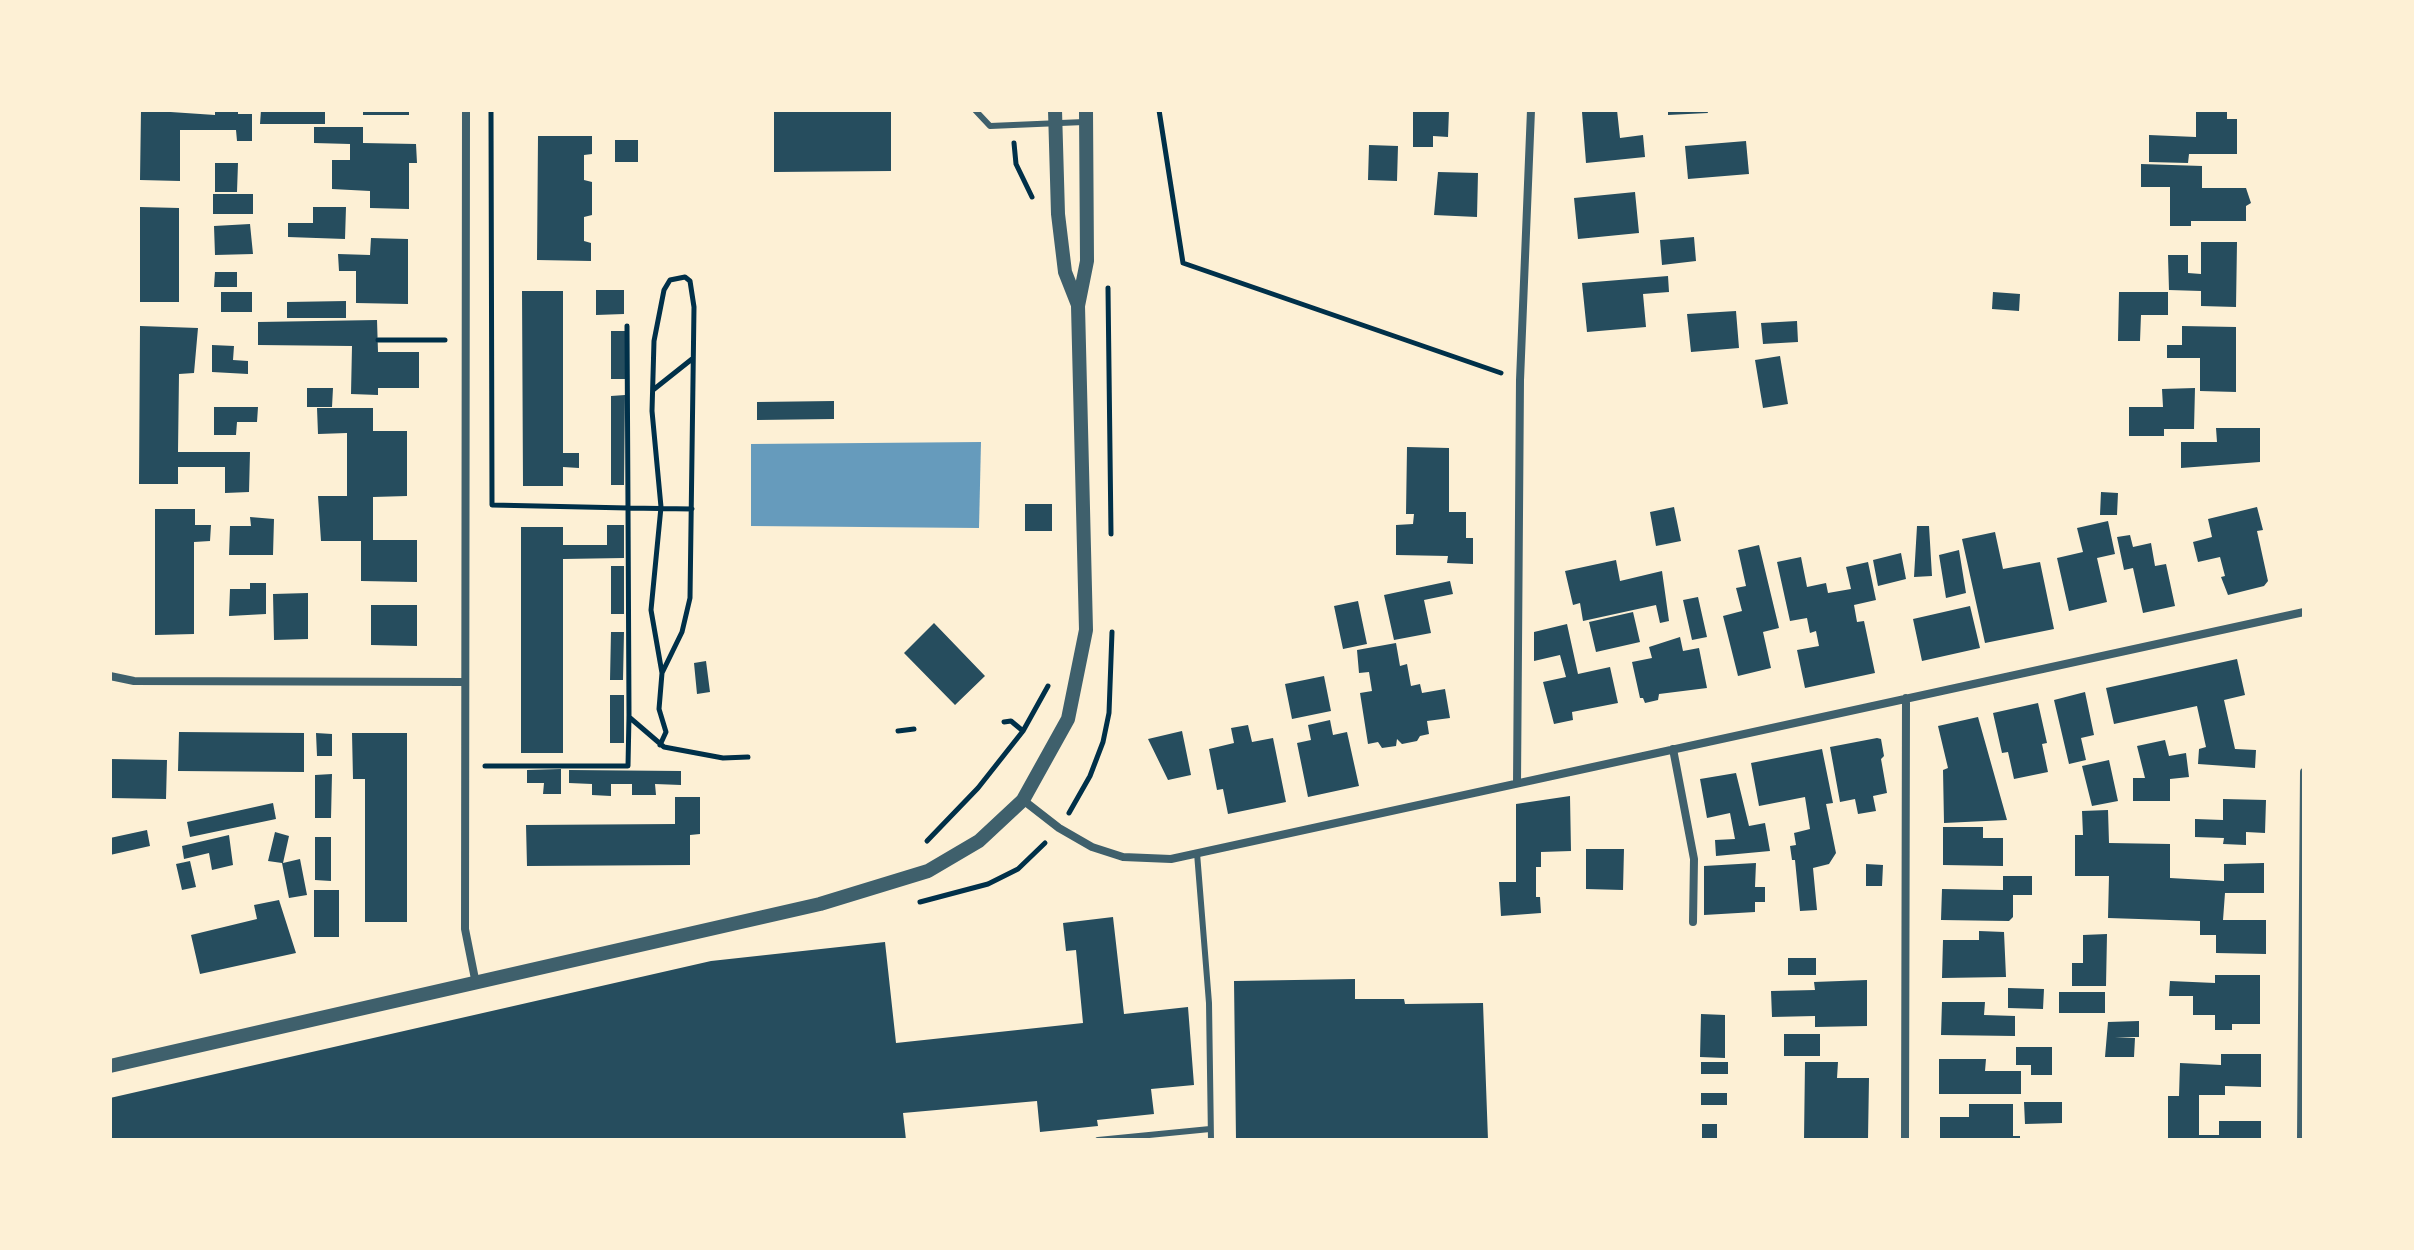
<!DOCTYPE html>
<style>
body{margin:0}
#map{position:relative;width:2414px;height:1250px;overflow:hidden;background:#fdf0d5;font-family:"Source Sans 3",sans-serif}
canvas{display:block}
.frame{position:absolute;inset:0;border:112px solid #fdf0d5;pointer-events:none}
</style>
<div id="map">
<canvas width="2414" height="1250"></canvas>
<div class="frame"></div>
</div>
<script>
const ctx = document.querySelector('canvas').getContext('2d');
ctx.lineJoin = 'round';
function fill(path, color) { ctx.fillStyle = color; ctx.fill(path, 'evenodd'); }
const shape = rows => new Path2D(rows.map(r => 'M' + r).join(''));
function trace(path, color, width, dash) { ctx.strokeStyle = color; ctx.lineWidth = width; ctx.lineCap = dash ? 'butt' : 'round'; ctx.setLineDash(dash || []); ctx.stroke(path); }
fill(shape([
 [981,442,979,528,751,526,751,444]
]), '#669bbc');
fill(shape([
 [141,110,215,115,215,110,238,110,238,114,252,114,252,141,237,141,236,130,180,130,180,181,140,180],
 [261,110,325,110,325,124,260,124],
 [363,110,409,110,409,115,363,115],
 [774,110,891,110,891,171,774,172],
 [1413,110,1449,110,1448,137,1433,136,1433,147,1413,147],
 [1617,110,1620,138,1643,135,1645,157,1586,163,1582,112],
 [1668,110,1707,110,1708,113,1668,115],
 [2196,110,2227,110,2227,119,2237,119,2237,154,2189,154,2188,163,2149,162,2149,135,2196,137],
 [314,127,363,127,363,143,416,144,417,163,409,163,409,209,370,208,370,191,332,189,332,160,350,160,350,144,314,143],
 [538,136,592,136,592,154,584,155,584,180,592,182,592,215,584,217,584,241,591,243,591,261,537,260],
 [615,140,638,140,638,162,615,162],
 [1746,141,1749,174,1688,179,1685,146],
 [1369,145,1398,146,1397,181,1368,180],
 [215,163,238,163,237,192,215,192],
 [2141,164,2202,166,2202,188,2246,188,2251,203,2246,206,2246,221,2191,221,2191,226,2170,226,2170,187,2141,187],
 [1438,172,1478,173,1477,217,1434,215],
 [1635,192,1639,233,1578,239,1574,198],
 [213,194,253,194,253,214,213,214],
 [140,207,179,208,179,302,140,302],
 [313,207,346,207,345,239,288,237,288,223,313,223],
 [250,224,253,254,215,255,214,226],
 [1694,237,1696,261,1662,265,1660,240],
 [371,238,408,239,408,304,356,303,356,271,339,271,338,254,370,255],
 [2201,242,2237,242,2236,307,2201,306,2201,291,2169,290,2168,255,2188,255,2188,273,2201,274],
 [215,272,237,272,237,287,214,287],
 [1668,276,1669,292,1643,294,1646,327,1587,332,1582,283],
 [596,290,624,290,624,314,596,315],
 [522,291,563,291,563,453,579,453,579,468,563,467,563,486,523,486],
 [221,292,252,292,252,312,221,312],
 [1993,292,2020,294,2019,311,1992,309],
 [2119,292,2168,292,2168,315,2141,315,2140,341,2118,341],
 [346,301,346,318,287,318,287,302],
 [1736,311,1739,348,1691,352,1687,314],
 [377,320,378,352,419,352,419,388,378,388,378,395,351,394,352,346,258,345,258,322],
 [1797,321,1798,342,1763,344,1761,323],
 [140,326,198,328,194,373,179,374,178,452,250,452,249,492,225,493,225,467,178,467,178,484,139,484],
 [2182,326,2236,327,2236,392,2200,391,2200,358,2167,358,2167,345,2182,345],
 [611,331,625,331,625,379,611,379],
 [212,345,234,346,233,360,248,361,248,374,212,372],
 [1780,356,1788,404,1763,408,1755,360],
 [307,388,333,388,332,407,307,407],
 [2195,388,2194,429,2164,429,2164,436,2129,436,2129,407,2163,407,2162,389],
 [625,395,624,485,611,485,611,396],
 [834,401,834,419,757,420,757,402],
 [214,407,258,407,257,422,237,422,236,435,214,435],
 [317,408,373,408,373,431,407,431,407,496,373,497,373,540,417,540,417,582,361,581,361,541,321,541,318,496,347,496,347,433,318,434],
 [2216,428,2260,428,2260,462,2181,468,2181,442,2217,442],
 [1407,447,1449,448,1449,512,1466,512,1466,538,1473,538,1473,564,1447,563,1448,556,1396,555,1396,525,1413,524,1414,514,1406,514],
 [2101,492,2118,493,2117,515,2100,515],
 [1025,504,1052,504,1052,531,1025,531],
 [1674,507,1681,541,1656,546,1650,512],
 [2257,507,2263,530,2257,531,2268,581,2264,586,2228,595,2221,577,2225,576,2220,557,2198,562,2193,542,2212,537,2208,519],
 [155,509,195,509,195,525,211,525,210,541,194,542,194,634,155,635],
 [250,517,274,519,273,555,229,555,230,526,251,526],
 [2108,521,2115,554,2097,558,2107,602,2069,611,2057,558,2083,552,2077,528],
 [607,525,624,525,624,558,563,559,563,753,521,753,521,527,563,527,563,545,607,545],
 [1917,526,1929,526,1932,576,1914,577],
 [1995,532,2003,569,2040,562,2054,629,1985,643,1962,539],
 [2130,535,2133,547,2151,543,2155,566,2166,564,2175,606,2143,613,2133,568,2124,570,2117,537],
 [1759,545,1779,628,1763,632,1771,668,1738,676,1723,616,1742,611,1736,588,1746,586,1738,550],
 [1959,550,1966,593,1946,598,1939,555],
 [1901,553,1906,579,1878,586,1873,560],
 [1801,557,1807,587,1826,583,1828,593,1851,589,1846,567,1868,562,1876,600,1854,605,1857,622,1864,621,1875,673,1805,688,1797,650,1819,646,1816,631,1810,633,1807,618,1790,621,1777,562],
 [1616,560,1620,581,1662,571,1669,621,1660,623,1656,605,1583,621,1580,603,1573,605,1565,571],
 [611,566,624,566,624,614,611,614],
 [1450,581,1453,594,1424,600,1431,633,1394,640,1384,595],
 [250,583,266,583,266,614,229,616,230,589,250,589],
 [308,593,308,639,274,640,273,594],
 [1698,597,1707,637,1692,640,1683,600],
 [1358,601,1367,644,1343,649,1334,606],
 [371,605,417,605,417,646,371,645],
 [1970,606,1980,648,1922,661,1913,619],
 [1633,612,1640,642,1596,652,1589,622],
 [934,623,985,676,955,705,904,653],
 [1567,624,1578,674,1610,667,1618,703,1572,712,1573,720,1554,724,1543,682,1566,677,1560,655,1534,661,1534,632],
 [611,632,624,632,623,680,610,680],
 [1680,637,1683,651,1699,648,1707,688,1659,694,1658,700,1645,703,1643,698,1640,698,1632,662,1652,658,1649,647],
 [1396,643,1400,666,1407,664,1411,686,1420,684,1422,693,1445,689,1450,718,1427,721,1429,734,1420,736,1417,741,1402,744,1397,739,1396,746,1382,748,1378,742,1368,744,1360,693,1372,691,1369,672,1359,673,1357,650],
 [2237,659,2245,695,2224,700,2235,749,2256,750,2255,768,2198,764,2199,749,2206,747,2197,706,2114,724,2106,688],
 [706,661,710,692,697,694,694,663],
 [1324,676,1331,711,1292,719,1285,684],
 [2085,692,2094,735,2081,738,2086,760,2069,764,2054,700],
 [610,695,624,695,624,743,610,743],
 [2038,703,2047,743,2042,744,2048,772,2014,779,2008,752,2002,753,1993,713],
 [1978,717,2007,820,1944,823,1943,770,1948,768,1938,726],
 [1330,720,1333,735,1347,732,1359,786,1308,797,1297,743,1311,740,1308,725],
 [1248,725,1252,742,1273,738,1286,802,1228,814,1223,789,1217,790,1209,749,1234,743,1231,728],
 [1182,731,1191,775,1168,780,1148,739],
 [179,732,304,733,304,772,178,771],
 [316,733,332,734,332,756,317,756],
 [352,733,407,733,407,922,365,922,365,779,353,779],
 [1877,738,1881,739,1884,756,1881,759,1887,793,1873,796,1876,811,1858,814,1855,799,1840,802,1830,747],
 [2165,740,2169,756,2186,753,2189,777,2170,779,2170,801,2133,801,2133,778,2145,778,2137,746],
 [1822,749,1833,803,1826,804,1836,853,1829,864,1813,868,1817,910,1800,911,1795,860,1792,860,1790,846,1796,845,1794,833,1810,829,1805,797,1759,806,1751,763],
 [110,759,167,760,166,799,110,798],
 [2109,760,2118,801,2092,806,2082,766],
 [561,769,561,794,543,794,544,783,527,783,527,770],
 [569,770,681,771,681,785,655,784,656,795,632,795,632,784,611,784,611,796,592,795,592,784,569,783],
 [1736,773,1749,826,1765,823,1770,851,1716,856,1715,840,1735,839,1730,813,1707,818,1700,779],
 [332,774,331,818,315,818,315,775],
 [1570,796,1571,851,1541,852,1541,867,1536,867,1536,897,1540,897,1541,913,1501,916,1499,882,1516,882,1516,804],
 [675,797,700,797,700,834,690,835,690,865,527,866,526,825,675,824],
 [2223,799,2266,800,2265,833,2246,832,2246,845,2223,844,2224,838,2195,837,2195,819,2223,820],
 [273,803,276,819,190,837,187,822],
 [2108,810,2109,843,2170,844,2170,878,2224,881,2224,864,2264,863,2264,893,2225,893,2223,920,2266,920,2266,954,2216,953,2216,935,2200,935,2200,921,2108,918,2109,876,2075,876,2075,835,2083,835,2082,811],
 [1943,827,1983,827,1983,838,2003,838,2003,866,1943,865],
 [147,830,150,846,110,855,110,838],
 [275,832,289,836,283,863,300,859,307,895,289,898,282,863,268,861],
 [229,835,233,865,212,870,209,853,184,859,182,846],
 [315,837,331,837,331,881,315,880],
 [1586,849,1624,849,1623,890,1586,889],
 [190,861,196,887,182,890,176,864],
 [1756,863,1755,887,1765,887,1765,902,1755,902,1755,912,1704,915,1704,866],
 [1866,864,1883,865,1882,886,1866,886],
 [2003,876,2032,876,2032,895,2013,895,2013,917,2009,921,1941,920,1942,889,2003,890],
 [314,890,339,890,339,937,314,937],
 [279,900,296,953,200,974,191,935,257,919,254,905],
 [1113,917,1124,1014,1188,1007,1194,1085,1151,1089,1154,1114,1097,1120,1098,1126,1040,1132,1037,1101,903,1113,906,1140,110,1140,110,1098,711,961,885,942,896,1043,1083,1023,1076,950,1066,951,1063,923],
 [1979,931,2004,932,2006,977,1942,978,1943,940,1979,940],
 [2107,934,2106,986,2072,986,2072,963,2083,963,2083,935],
 [1788,958,1816,958,1816,975,1788,975],
 [2215,975,2260,975,2260,1024,2232,1024,2232,1030,2215,1030,2215,1015,2193,1015,2193,996,2169,996,2170,981,2215,983],
 [1355,979,1355,999,1404,999,1405,1004,1483,1003,1488,1140,1236,1140,1234,981],
 [1867,980,1867,1026,1815,1027,1815,1016,1772,1017,1771,991,1815,990,1814,982],
 [2008,988,2044,989,2043,1009,2008,1008],
 [2059,992,2105,992,2105,1013,2059,1013],
 [1942,1002,1985,1002,1984,1015,2015,1016,2015,1036,1941,1035],
 [1701,1014,1725,1015,1725,1058,1700,1057],
 [2139,1021,2139,1037,2115,1037,2135,1038,2134,1057,2105,1057,2108,1022],
 [1784,1034,1820,1034,1820,1056,1784,1056],
 [2016,1047,2052,1047,2052,1075,2031,1075,2031,1065,2016,1065],
 [2221,1054,2261,1054,2261,1087,2225,1086,2225,1095,2199,1095,2199,1135,2219,1135,2219,1121,2261,1121,2261,1140,2168,1140,2168,1096,2179,1096,2180,1063,2221,1065],
 [1939,1059,1986,1059,1985,1071,2021,1071,2021,1094,1939,1094],
 [1701,1062,1728,1062,1728,1074,1701,1074],
 [1805,1062,1838,1062,1837,1078,1869,1078,1868,1139,1804,1140],
 [1701,1093,1727,1093,1727,1105,1701,1105],
 [2024,1102,2062,1102,2062,1123,2025,1124],
 [1969,1104,2013,1104,2013,1136,2020,1136,2020,1140,1940,1140,1940,1117,1969,1117],
 [1702,1124,1717,1124,1717,1140,1702,1140]
]), '#264d5e');
trace(shape([
 [1159,110,1183,263,1501,373],
 [1014,143,1016,164,1032,197],
 [1108,288,1111,534],
 [627,326,628,508,692,509],
 [378,340,445,340],
 [653,390,692,359],
 [629,717,664,747,723,758,748,757],
 [1004,722,1011,721,1023,731],
 [898,731,914,729],
 [660,745,666,732,659,709,662,673,682,632,690,598,694,307,690,281,685,277,670,280,664,290,654,341,652,411,661,507,651,610,662,673],
 [485,766,628,766,629,716,628,508,492,505,491,110],
 [1069,813,1090,776,1103,742,1109,713,1112,632],
 [927,841,978,788,1023,731,1048,686],
 [920,902,988,884,1018,869,1045,843]
]), '#003049', 5);
trace(shape([
 [975,110,990,126,1084,122],
 [1197,853,1209,1003,1211,1140],
 [1098,1140,1210,1129]
]), '#3f606c', 6);
trace(shape([
 [466,110,465,929,476,984],
 [110,676,134,681,464,682],
 [1673,749,1694,859,1693,922],
 [1517,783,1520,380,1531,110],
 [1023,800,1059,828,1092,847,1123,857,1171,859,2304,612],
 [1905,1140,1906,698],
 [2301,1140,2304,772]
]), '#3f606c', 8);
trace(shape([
 [1055,110,1058,214,1065,272,1078,305],
 [110,1066,820,904,928,871,979,841,1023,800,1068,719,1086,630,1078,306,1087,261,1086,110]
]), '#3f606c', 14);
</script>
